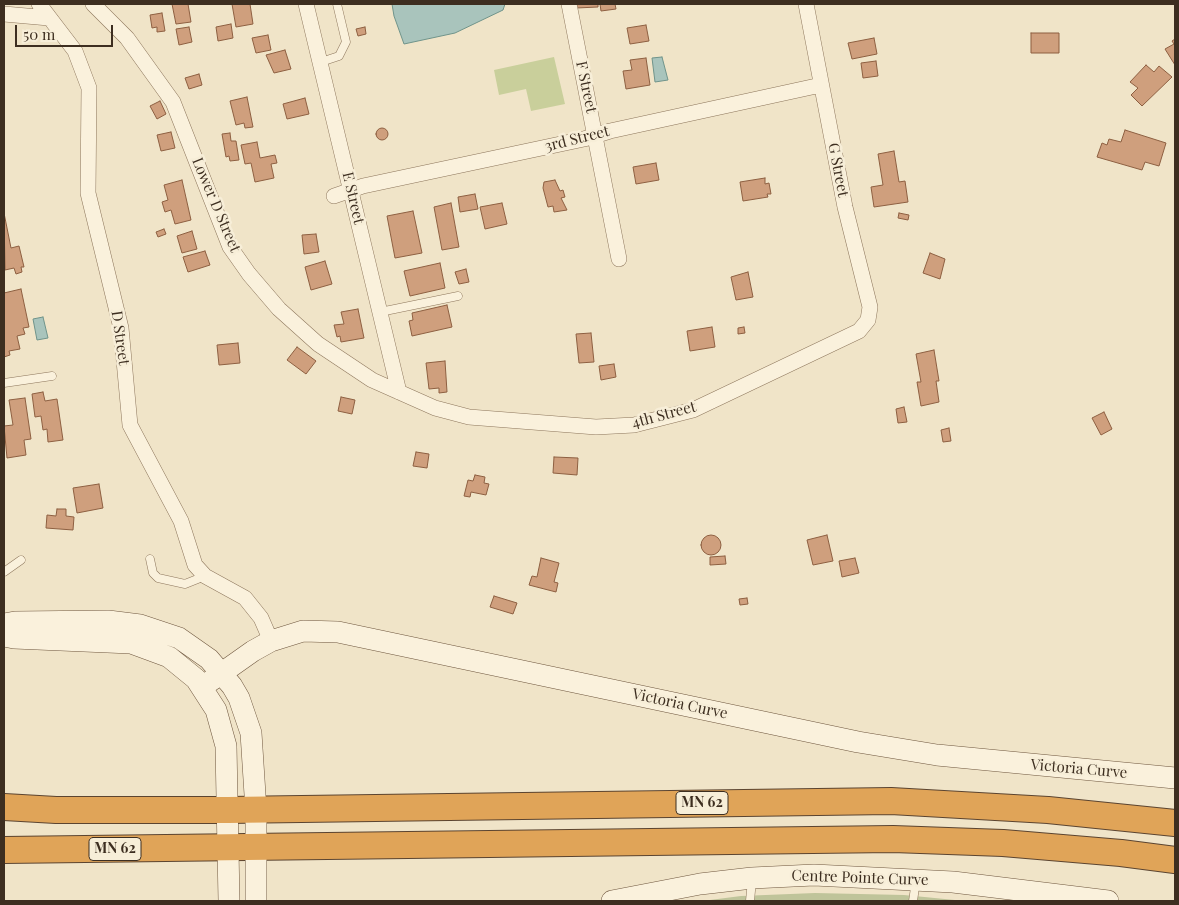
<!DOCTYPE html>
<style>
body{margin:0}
#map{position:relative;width:1179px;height:905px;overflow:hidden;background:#f0e4c8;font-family:"Playfair Display",serif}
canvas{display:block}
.frame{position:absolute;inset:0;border:5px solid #3d2e20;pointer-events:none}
.scale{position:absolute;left:15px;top:25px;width:98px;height:22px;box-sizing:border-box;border:2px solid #3d2e20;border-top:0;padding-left:6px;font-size:15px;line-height:18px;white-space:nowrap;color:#3d2e20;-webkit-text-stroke:4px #f7eed8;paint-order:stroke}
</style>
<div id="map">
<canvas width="1179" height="905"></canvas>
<div class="frame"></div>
<div class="scale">50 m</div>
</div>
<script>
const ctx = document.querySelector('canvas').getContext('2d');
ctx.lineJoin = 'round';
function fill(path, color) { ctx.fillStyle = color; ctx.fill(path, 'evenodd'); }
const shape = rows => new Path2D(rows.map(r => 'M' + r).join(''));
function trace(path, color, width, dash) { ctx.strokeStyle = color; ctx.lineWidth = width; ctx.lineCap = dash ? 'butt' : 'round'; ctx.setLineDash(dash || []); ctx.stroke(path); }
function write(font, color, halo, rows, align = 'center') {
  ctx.font = font + ' "Playfair Display",serif'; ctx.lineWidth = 5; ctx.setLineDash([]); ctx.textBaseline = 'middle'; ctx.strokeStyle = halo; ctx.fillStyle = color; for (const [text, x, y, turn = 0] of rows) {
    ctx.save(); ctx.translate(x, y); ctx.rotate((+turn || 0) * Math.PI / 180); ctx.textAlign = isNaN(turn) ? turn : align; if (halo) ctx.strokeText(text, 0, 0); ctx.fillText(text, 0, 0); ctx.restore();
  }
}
fill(shape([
 [554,57,565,104,531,111,526,89,499,95,494,70]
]), '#c9cf9b');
fill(shape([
 [815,893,904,895,965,901,702,901,741,896]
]), '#bfc49a');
const water = shape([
 [392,4,505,4,503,10,455,33,404,44,394,16,392,4],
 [662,57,668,80,655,82,652,58,662,57],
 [43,317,48,338,37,340,33,319,43,317]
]);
fill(water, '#a9c4bc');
trace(water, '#6f938a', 1);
const building = shape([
 [172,4,188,4,191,22,176,24,172,4],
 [232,4,250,4,253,24,236,27,232,4],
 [576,4,598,4,598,7,576,8,576,4],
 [600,4,615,4,616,9,601,11,600,4],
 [162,13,165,31,157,32,157,27,152,28,150,15,162,13],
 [231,24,233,38,218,41,216,27,231,24],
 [646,25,649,41,630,44,627,28,646,25],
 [189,27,192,42,179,45,176,29,189,27],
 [365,27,366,34,358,36,356,29,365,27],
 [1031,33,1059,33,1059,53,1031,53,1031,33],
 [268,35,271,50,256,53,252,38,268,35],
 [874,38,877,54,852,59,848,43,874,38],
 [1175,39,1175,65,1165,49,1174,44,1172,41,1175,39],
 [285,50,291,69,274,73,266,55,285,50],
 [646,58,650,85,626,89,623,71,632,70,630,60,646,58],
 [876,61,878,76,863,78,861,63,876,61],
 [1146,65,1154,72,1159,66,1172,77,1142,106,1131,95,1138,88,1130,82,1146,65],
 [199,74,202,85,189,89,185,78,199,74],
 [247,97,253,127,245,128,244,123,236,125,230,101,247,97],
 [305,98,309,114,287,119,283,104,305,98],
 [160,101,166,114,157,119,150,106,160,101],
 '376 134a6 6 0 1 1 12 0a6 6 0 1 1-12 0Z',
 [1125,130,1166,143,1159,166,1145,162,1142,170,1097,157,1102,143,1107,145,1109,139,1121,142,1125,130],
 [171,132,175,148,161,151,157,135,171,132],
 [230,133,231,141,236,141,239,160,230,161,229,156,226,157,222,134,230,133],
 [257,142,260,158,275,155,277,163,271,164,274,178,255,182,251,163,245,164,241,145,257,142],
 [894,151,899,182,905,181,908,202,874,207,871,187,883,185,878,154,894,151],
 [656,163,659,180,636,184,633,167,656,163],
 [765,178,765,184,769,183,771,194,767,194,768,197,743,201,740,182,765,178],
 [182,180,191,220,175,224,171,210,165,212,162,202,168,200,164,185,182,180],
 [555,180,560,191,563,190,565,197,561,198,567,210,554,212,553,206,548,207,543,188,544,182,555,180],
 [475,194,478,209,460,212,458,197,475,194],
 [451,203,459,247,442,250,434,207,451,203],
 [502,203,507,224,485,229,480,207,502,203],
 [413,211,422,253,395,258,387,216,413,211],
 [4,213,11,248,19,246,24,267,21,267,22,272,16,274,14,268,5,270,4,213],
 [899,213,909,215,908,220,898,218,899,213],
 [164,229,166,234,158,237,156,232,164,229],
 [192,231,197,249,182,253,177,236,192,231],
 [316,234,319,252,304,254,302,235,316,234],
 [205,251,210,265,188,272,183,257,205,251],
 [930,253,945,259,940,279,923,273,930,253],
 [325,261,332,284,311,290,305,267,325,261],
 [440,263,445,288,410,296,404,271,440,263],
 [466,269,469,282,459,284,455,272,466,269],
 [748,272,753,297,736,300,731,277,748,272],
 [21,289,29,327,23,328,25,334,17,336,20,349,9,351,10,355,4,357,4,293,21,289],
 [447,305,452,327,412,336,409,321,413,320,412,313,447,305],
 [358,309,364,338,341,342,340,336,337,337,334,325,344,324,341,312,358,309],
 [712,327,715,347,690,351,687,331,712,327],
 [744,327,745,333,738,334,738,328,744,327],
 [591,333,594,362,579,363,576,334,591,333],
 [238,343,240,363,219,365,217,345,238,343],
 [297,347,316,361,306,374,287,360,297,347],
 [934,350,939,381,936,381,939,402,921,406,917,382,921,382,916,354,934,350],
 [445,361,447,392,439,393,439,388,429,389,426,363,445,361],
 [614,364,616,377,601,380,599,366,614,364],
 [43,392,45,401,57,399,63,440,48,442,47,429,43,430,41,416,35,417,32,394,43,392],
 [341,397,355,400,352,414,338,411,341,397],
 [25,398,31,439,24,440,26,455,7,458,4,426,13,425,9,400,25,398],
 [904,407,907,422,898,423,896,409,904,407],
 [1104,412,1112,429,1101,435,1092,418,1104,412],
 [949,428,951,441,943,442,941,430,949,428],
 [416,452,429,454,427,468,413,466,416,452],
 [554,457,578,458,577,475,553,473,554,457],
 [475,475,485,477,484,483,489,484,486,495,471,492,470,497,464,496,468,480,473,481,475,475],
 [99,484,103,508,77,513,73,488,99,484],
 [57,509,66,509,66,516,74,517,73,530,46,528,47,515,56,516,57,509],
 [827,535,833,561,813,565,807,540,827,535],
 '701 545a10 10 0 1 1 20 0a10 10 0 1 1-20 0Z',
 [725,556,726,564,710,565,710,557,725,556],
 [541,558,559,563,554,582,558,583,556,592,529,585,532,576,537,577,541,558],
 [855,558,859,573,842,577,839,561,855,558],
 [494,596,517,603,513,614,490,607,494,596],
 [747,598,748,604,740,605,739,599,747,598]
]);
fill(building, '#cf9f7d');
trace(building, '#8d5f41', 1);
const lane = shape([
 [321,62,339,56,346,42,337,4],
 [380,312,458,296],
 [4,383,52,376],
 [150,559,153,573,158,578,185,584,205,576],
 [4,572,21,560],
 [750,901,752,880],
 [913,901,916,881]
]);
const street = shape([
 [39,4,75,51,89,88,88,193,121,328,130,425,181,521,195,565,205,576,245,598,261,618,271,641],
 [93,4,127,38,173,102,230,247,249,274,279,309,318,344,372,380,435,408,469,417,596,427,634,425,693,410,859,331,868,320,870,307,845,207,806,4],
 [306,4,399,392],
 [569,4,619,259],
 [4,14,49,18],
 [334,196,363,186,584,139,610,131,821,85]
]);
const secondary = shape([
 [4,624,15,622,108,621,140,625,179,638,209,659,232,686,239,698,251,733,256,810,256,901],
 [4,636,14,638,131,643,169,657,196,679,216,710,226,746,229,901],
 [202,687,253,651,271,641,303,631,338,632,858,742,937,755,1175,778],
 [612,901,700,884,752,878,814,875,953,882,1108,901]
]);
const highway = shape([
 [4,807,56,810,228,810,891,801,1048,810,1175,823],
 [4,850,893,839,1003,843,1121,853,1175,860]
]);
trace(lane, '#8d765c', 9);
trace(street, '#8d765c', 16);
trace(secondary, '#6f573f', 22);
trace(highway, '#5b4430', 28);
trace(lane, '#faf1dc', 8);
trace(street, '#faf1dc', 15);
trace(secondary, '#faf1dc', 21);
trace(highway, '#e0a458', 26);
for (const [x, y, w] of [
 [702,803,52],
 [115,849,52]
]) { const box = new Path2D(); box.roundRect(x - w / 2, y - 11.5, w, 23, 4); ctx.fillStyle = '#f7eed8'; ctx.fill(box); trace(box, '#3d2e20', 1); }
write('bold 14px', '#3d2e20', null, [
 ["MN 62",702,803],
 ["MN 62",115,849]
]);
write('15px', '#3d2e20', '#f7eed8', [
 ["F Street",586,87,78],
 ["3rd Street",577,139,-14],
 ["G Street",838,170,79],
 ["E Street",353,198,77],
 ["Lower D Street",216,205,67],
 ["D Street",120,338,82],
 ["4th Street",664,415,-15],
 ["Victoria Curve",680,704,12],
 ["Victoria Curve",1079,769,5],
 ["Centre Pointe Curve",860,878,2]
]);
</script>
